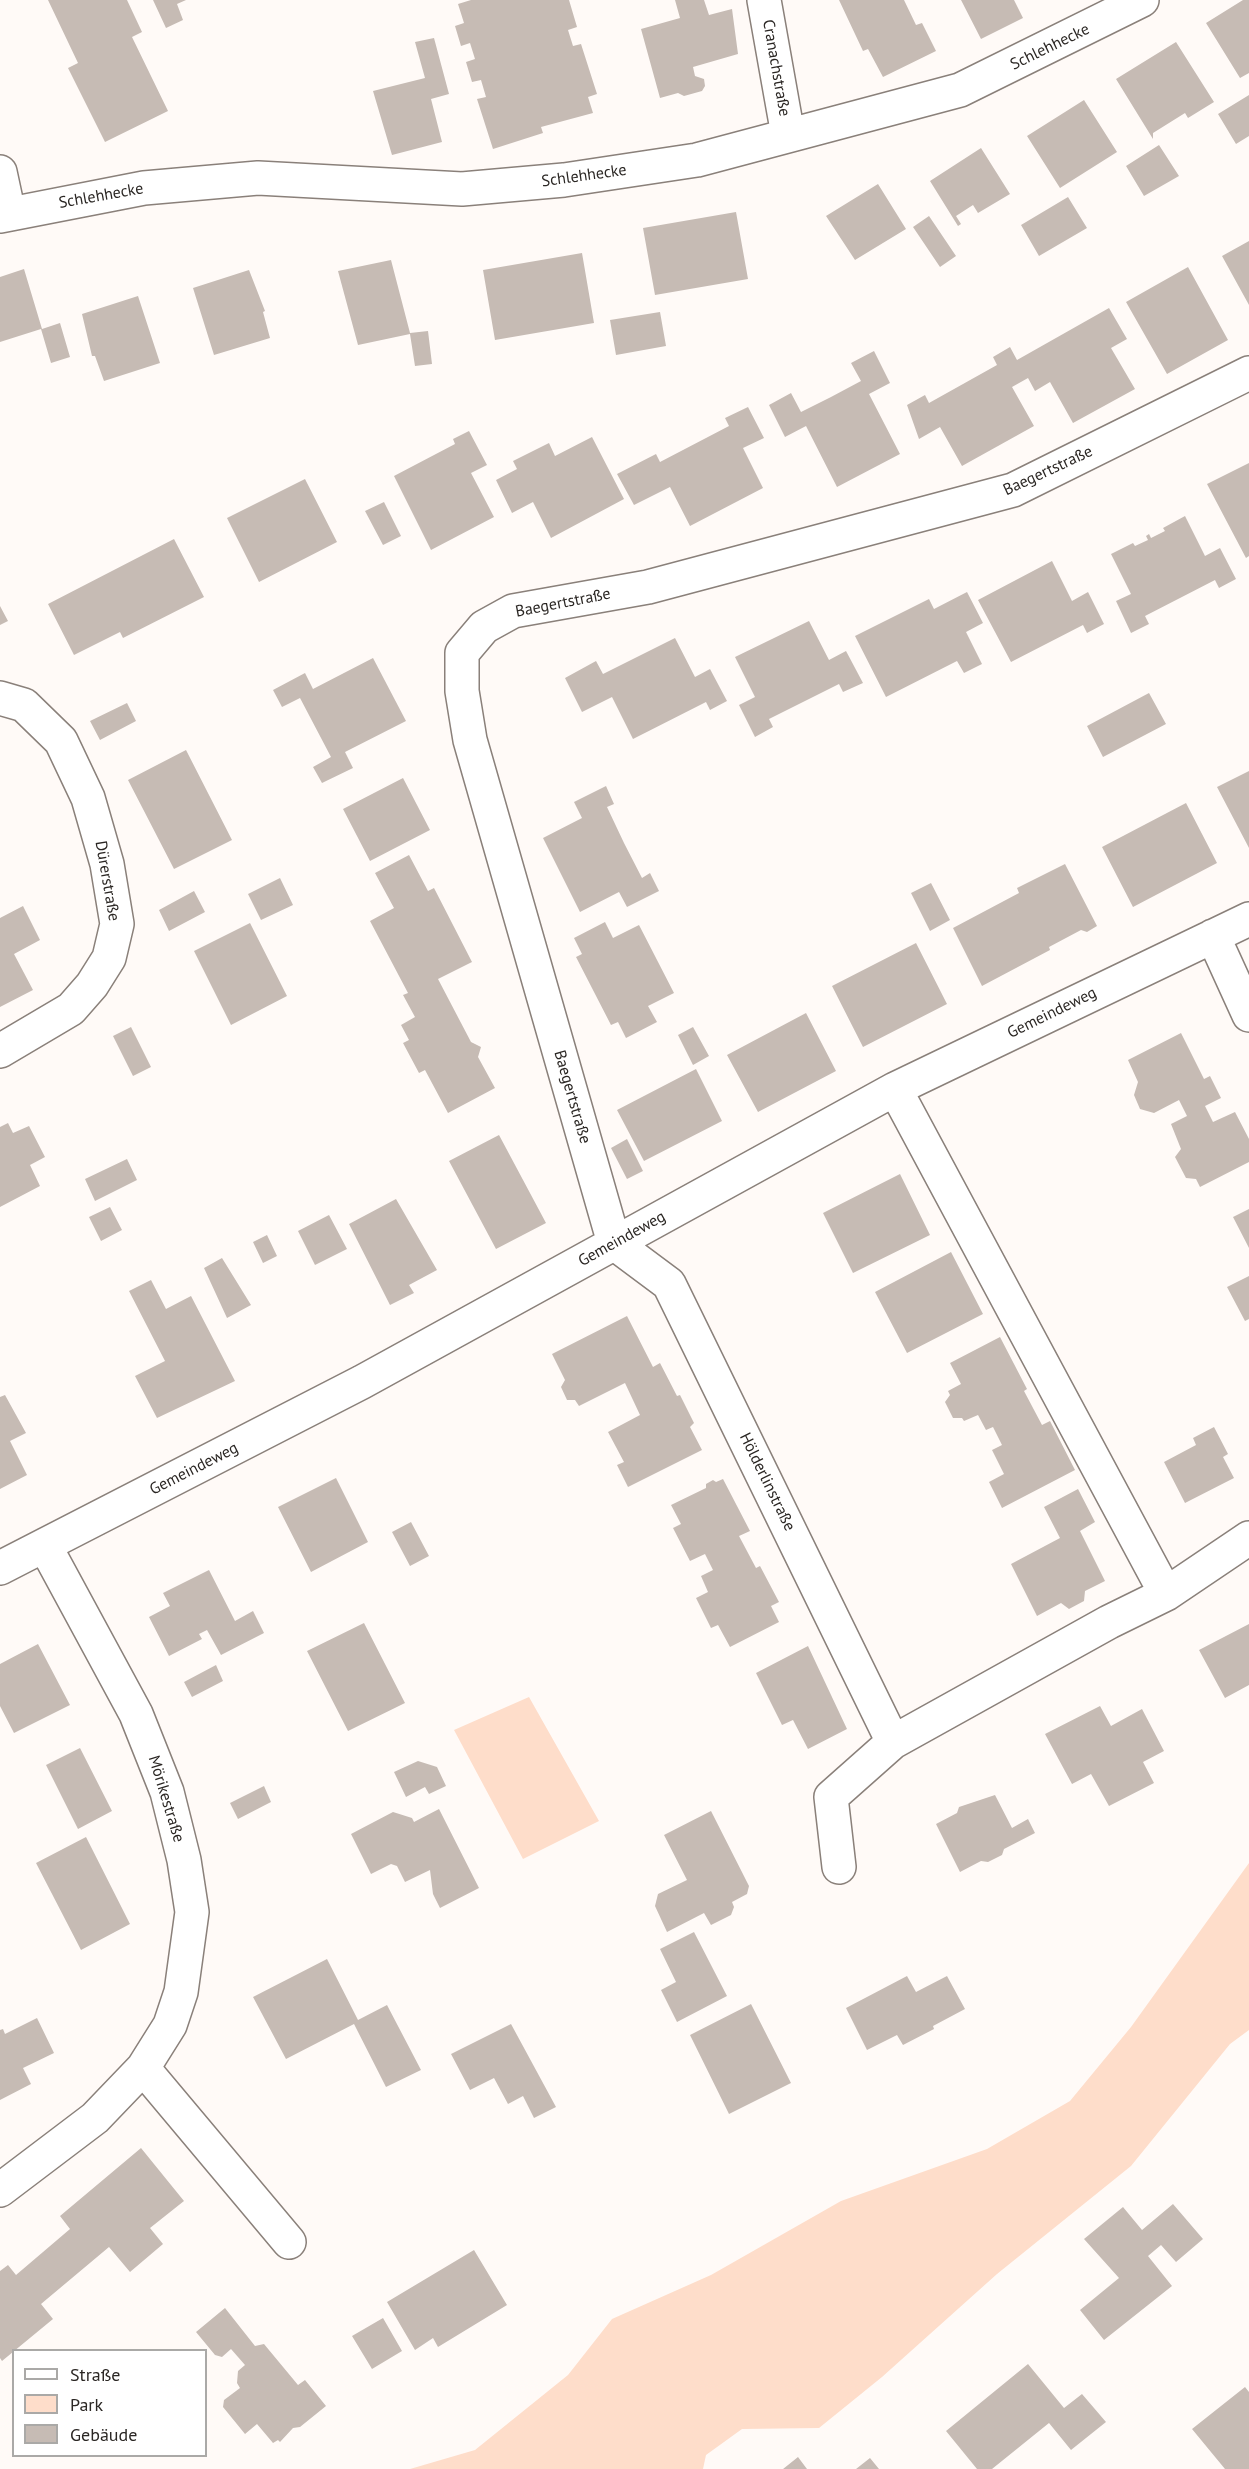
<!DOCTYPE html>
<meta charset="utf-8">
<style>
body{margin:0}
#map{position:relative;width:1249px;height:2469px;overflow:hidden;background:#fffaf7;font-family:"PT Sans",sans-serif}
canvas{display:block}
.legend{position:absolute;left:12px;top:2349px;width:195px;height:108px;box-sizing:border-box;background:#fff;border:2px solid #aaa9a7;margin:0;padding:8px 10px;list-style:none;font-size:18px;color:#2b2724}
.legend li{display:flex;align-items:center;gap:12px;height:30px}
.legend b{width:30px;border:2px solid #aaa9a7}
</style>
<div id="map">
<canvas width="1249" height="2469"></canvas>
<ul class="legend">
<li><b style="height:8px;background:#fff"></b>Straße</li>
<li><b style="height:16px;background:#feddca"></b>Park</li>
<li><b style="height:16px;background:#c6bbb4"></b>Gebäude</li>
</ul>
</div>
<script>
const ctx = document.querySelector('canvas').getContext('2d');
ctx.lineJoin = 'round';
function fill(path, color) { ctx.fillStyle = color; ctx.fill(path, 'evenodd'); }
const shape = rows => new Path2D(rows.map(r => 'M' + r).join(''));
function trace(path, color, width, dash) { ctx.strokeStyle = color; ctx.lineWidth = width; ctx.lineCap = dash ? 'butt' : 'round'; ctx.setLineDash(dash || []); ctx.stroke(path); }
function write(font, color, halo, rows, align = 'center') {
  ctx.font = font + ' "PT Sans",sans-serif'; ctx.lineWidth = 6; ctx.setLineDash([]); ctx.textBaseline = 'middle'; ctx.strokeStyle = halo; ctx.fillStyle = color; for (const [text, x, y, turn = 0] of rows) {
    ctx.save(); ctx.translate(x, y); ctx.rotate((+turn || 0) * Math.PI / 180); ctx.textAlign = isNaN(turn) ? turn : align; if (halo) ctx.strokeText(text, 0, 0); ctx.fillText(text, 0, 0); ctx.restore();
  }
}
fill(shape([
 [529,1697,599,1821,523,1859,454,1730],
 [1249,1863,1249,2030,1230,2044,1131,2166,997,2274,882,2377,819,2428,742,2429,706,2455,703,2469,410,2469,475,2450,568,2375,612,2319,711,2275,841,2201,987,2149,1070,2101,1131,2027]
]), '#feddca');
fill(shape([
 [48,0,127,0,142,32,132,37,168,111,105,142,68,68,78,63],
 [153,0,186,0,177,4,183,20,166,28],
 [471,0,569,0,577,27,568,30,573,46,581,44,597,94,588,97,593,113,541,127,543,133,493,149,477,99,486,97,481,80,472,82,466,62,475,59,470,43,461,46,455,26,464,23,458,4],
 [675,0,704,0,709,15,732,9,738,54,693,67,695,76,704,79,705,86,702,91,684,96,678,93,660,98,641,29,680,18],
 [839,0,904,0,916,25,922,23,936,51,883,77,868,49,863,51],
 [961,0,1014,0,1023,18,981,39],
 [1243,0,1249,0,1249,73,1240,78,1206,23],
 [434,38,449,94,431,99,442,142,392,155,373,91,425,78,415,42],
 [1176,42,1214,102,1188,118,1185,113,1153,133,1153,139,1116,79],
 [1249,95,1249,136,1236,144,1218,114],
 [1084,100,1117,152,1060,188,1027,136],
 [1159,145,1179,176,1144,196,1126,166],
 [981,148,1010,194,978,213,973,205,956,216,961,224,958,226,930,181],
 [878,184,906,229,855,260,826,216],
 [1068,197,1087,228,1039,256,1021,225],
 [736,212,748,279,655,295,643,228],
 [929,216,956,256,940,267,913,227],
 [1249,241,1249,305,1222,256],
 [582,253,594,323,495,340,483,270],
 [391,260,410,333,428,331,432,364,415,366,410,334,358,345,338,271],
 [1188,267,1228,340,1167,374,1126,302],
 [24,269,42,329,60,323,70,357,51,363,41,329,0,342,0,277],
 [249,270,265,311,263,312,270,338,214,355,193,288],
 [138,296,160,363,104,381,95,356,92,356,82,314],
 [1109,308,1127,339,1111,348,1135,389,1073,423,1050,382,1035,391,1028,378,1012,387,1034,426,962,466,940,427,919,439,907,405,925,395,929,403,997,365,993,357,1010,347,1017,360],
 [660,312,666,346,616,355,610,320],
 [874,351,890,383,869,394,900,454,837,487,806,426,785,437,769,405,791,393,801,412,831,397,861,381,851,363],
 [748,407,764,438,743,448,763,488,690,526,670,487,634,505,617,474,656,454,660,462,729,426,725,418],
 [469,431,487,465,471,473,494,517,431,550,394,476,455,444,453,439],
 [592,437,624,499,551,538,533,502,512,513,496,480,517,469,513,461,549,443,555,456],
 [1249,463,1249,556,1246,558,1207,484],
 [305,479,337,542,259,582,227,518],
 [384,502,401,536,383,545,365,511],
 [1185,516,1205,556,1220,548,1236,579,1219,588,1215,580,1145,616,1149,624,1131,633,1116,601,1131,594,1111,554,1133,543,1135,546,1148,540,1146,536,1149,534,1151,538,1165,531,1163,528],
 [174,539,204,597,123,638,120,632,74,655,48,604],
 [1052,561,1072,601,1088,592,1104,624,1087,633,1083,625,1011,662,978,600],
 [967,592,983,623,966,632,982,664,964,673,957,661,886,697,855,636,929,599,934,609],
 [0,606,8,621,0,625],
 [809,621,829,660,846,651,863,683,843,692,839,684,769,719,773,727,755,737,739,705,755,697,735,657],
 [675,638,695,677,710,669,727,701,710,710,706,702,633,739,612,697,582,712,565,678,596,661,603,674],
 [373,658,406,721,345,752,353,768,322,783,313,767,331,757,300,698,282,707,273,690,305,673,313,689],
 [1149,693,1166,724,1103,757,1087,726],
 [127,703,136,721,100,740,90,721],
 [186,750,232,840,174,869,128,780],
 [1249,771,1249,848,1217,787],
 [403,778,430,830,370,861,343,809],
 [606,786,614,804,607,807,624,843,642,878,650,873,659,891,627,907,619,892,580,912,543,838,582,818,574,802],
 [1186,803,1217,863,1133,907,1102,847],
 [409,855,428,891,434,888,472,962,438,979,471,1042,481,1047,478,1057,495,1088,448,1113,425,1070,419,1073,403,1043,409,1040,401,1025,415,1017,403,995,408,993,370,921,394,908,375,873],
 [1065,864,1097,926,1087,932,1081,930,1049,947,1050,950,982,986,953,928,1019,893,1017,888],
 [280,878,293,905,261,920,248,894],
 [931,883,950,920,930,931,911,893],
 [194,891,205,912,169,931,159,910],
 [23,906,40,940,14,954,33,990,0,1007,0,918],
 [605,922,613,938,639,925,674,993,648,1006,657,1022,626,1038,618,1022,611,1025,576,957,582,954,574,938],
 [250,923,287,996,231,1025,194,951],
 [916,943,947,1004,863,1047,832,986],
 [806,1013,836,1071,758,1112,727,1055],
 [131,1027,151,1067,133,1076,113,1036],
 [693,1027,709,1056,693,1065,678,1035],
 [1181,1033,1204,1079,1210,1076,1221,1098,1205,1106,1213,1122,1235,1112,1249,1139,1249,1162,1200,1187,1196,1179,1186,1178,1175,1157,1181,1149,1171,1124,1187,1116,1179,1100,1154,1113,1140,1109,1134,1095,1138,1082,1128,1060],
 [696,1069,722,1121,644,1161,617,1110],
 [8,1123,13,1133,29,1126,45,1157,30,1165,40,1186,0,1207,0,1127],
 [499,1135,546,1223,496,1249,449,1161],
 [627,1139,643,1171,627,1179,611,1148],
 [127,1159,137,1180,95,1201,85,1179],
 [900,1174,930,1235,853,1273,823,1213],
 [396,1199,437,1270,409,1285,414,1293,390,1305,349,1224],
 [110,1207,122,1230,101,1241,89,1217],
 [1249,1209,1249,1248,1233,1217],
 [329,1215,347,1249,315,1265,298,1231],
 [267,1235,277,1256,263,1263,253,1242],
 [951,1252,983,1314,907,1353,875,1292],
 [222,1258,251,1305,227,1318,204,1268],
 [1249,1276,1249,1319,1245,1321,1227,1287],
 [151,1280,166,1309,191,1296,235,1381,157,1418,135,1376,165,1361,129,1291],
 [627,1316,653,1367,660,1363,677,1396,680,1395,694,1423,690,1427,702,1450,628,1487,617,1465,624,1462,608,1432,640,1415,625,1383,579,1406,575,1400,567,1400,561,1387,565,1380,552,1354],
 [1000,1337,1027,1389,1024,1391,1042,1425,1050,1421,1075,1470,1002,1508,989,1482,1004,1474,992,1450,1002,1445,993,1427,986,1430,978,1415,964,1421,962,1418,953,1418,945,1402,950,1395,948,1391,961,1384,950,1363],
 [5,1395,26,1433,10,1441,27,1475,0,1489,0,1397],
 [1214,1427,1228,1454,1223,1457,1234,1478,1185,1503,1164,1462,1196,1445,1193,1438],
 [336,1478,368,1542,311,1572,278,1507],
 [723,1479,750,1531,739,1536,756,1568,760,1566,779,1602,771,1606,779,1622,730,1647,718,1625,711,1628,696,1598,708,1592,701,1576,713,1570,705,1554,690,1561,673,1528,681,1524,671,1505,706,1488,706,1484,713,1480,716,1482],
 [1078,1489,1095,1522,1080,1531,1105,1581,1085,1591,1084,1601,1069,1609,1061,1603,1037,1616,1011,1564,1060,1538,1044,1507],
 [411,1522,429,1556,410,1566,392,1532],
 [209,1570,235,1621,253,1611,264,1633,221,1655,207,1630,199,1634,202,1639,169,1656,149,1617,170,1606,163,1593],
 [364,1623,405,1703,348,1731,307,1651],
 [1249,1624,1249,1685,1225,1698,1199,1650],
 [38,1644,70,1705,14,1733,0,1706,0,1664],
 [808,1646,847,1729,808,1749,793,1720,782,1725,756,1673],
 [216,1665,223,1681,192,1697,184,1682],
 [1100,1706,1111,1726,1142,1709,1164,1751,1143,1762,1154,1783,1109,1806,1091,1774,1072,1784,1045,1734],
 [80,1748,112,1811,78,1829,46,1765],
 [418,1761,437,1767,446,1786,429,1794,425,1787,406,1797,394,1772],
 [264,1786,271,1802,238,1819,230,1803],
 [995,1795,1012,1828,1028,1819,1035,1833,1004,1849,1002,1855,988,1862,981,1861,960,1872,936,1824,957,1813,959,1807],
 [439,1809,479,1888,440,1908,433,1894,430,1870,405,1882,397,1866,391,1864,371,1874,351,1834,393,1812,412,1818,414,1822],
 [711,1811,749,1886,747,1894,732,1902,734,1907,731,1915,711,1925,704,1913,667,1932,655,1906,658,1894,687,1880,664,1835],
 [86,1837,130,1924,81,1950,36,1863],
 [694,1932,727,1996,677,2022,661,1990,676,1982,660,1949],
 [327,1959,358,2020,387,2005,421,2070,386,2087,354,2024,286,2059,253,1997],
 [907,1976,916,1992,947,1976,965,2009,933,2026,934,2029,903,2045,897,2035,867,2050,846,2008],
 [751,2004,791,2083,729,2114,690,2035],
 [37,2018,54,2053,23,2068,31,2084,0,2100,0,2030,3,2029,5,2034],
 [511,2024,556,2107,534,2118,523,2096,508,2104,494,2078,470,2090,451,2054],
 [141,2148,184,2201,150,2228,163,2244,130,2272,109,2247,41,2304,53,2319,2,2361,0,2358,0,2271,8,2265,16,2275,70,2229,60,2216],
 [1173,2204,1203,2239,1176,2262,1161,2245,1148,2256,1172,2286,1104,2340,1080,2310,1119,2278,1084,2239,1123,2207,1142,2230],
 [474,2250,507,2305,438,2347,433,2338,415,2350,387,2302],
 [225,2308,255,2346,264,2344,298,2385,305,2380,326,2406,300,2427,293,2428,280,2442,278,2440,273,2443,257,2424,245,2434,223,2407,224,2400,240,2388,237,2383,238,2371,245,2365,231,2349,222,2357,215,2355,196,2332],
 [383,2318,402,2351,372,2369,352,2336],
 [1028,2364,1064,2408,1082,2394,1106,2422,1071,2450,1049,2423,992,2469,977,2469,946,2431],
 [1245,2387,1249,2392,1249,2469,1225,2469,1192,2429],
 [798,2457,807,2469,783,2469],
 [870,2458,879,2469,856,2469]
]), '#c6bbb4');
const minor = shape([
 [764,0,788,135],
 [0,172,9,214],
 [0,216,144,188,258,178,462,189,564,180,697,160,960,90,1142,0],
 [0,698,24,705,61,741,88,798,107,864,117,924,109,958,92,985,71,1009,0,1051],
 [1213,936,1249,1015],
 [895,1089,1166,1594],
 [0,1568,362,1382,895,1089,1249,919],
 [893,1742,669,1284,614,1243,470,740,462,691,462,653,484,627,513,611,648,587,1013,490,1249,373],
 [839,1867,831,1797,893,1742,1109,1622,1166,1594,1249,1538],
 [143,2068,289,2242],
 [0,2190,95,2118,143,2068,170,2025,181,1992,192,1912,184,1860,167,1792,136,1714,45,1546]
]);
trace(minor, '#8a807a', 36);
trace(minor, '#fff', 33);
write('16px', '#2b2724', '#fff', [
 ["Schlehhecke",1050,47,-26],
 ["Cranachstraße",776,68,80],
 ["Schlehhecke",584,176,-8],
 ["Schlehhecke",101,196,-10],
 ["Baegertstraße",1048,471,-25],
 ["Baegertstraße",563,603,-11],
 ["Dürerstraße",107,881,80],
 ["Gemeindeweg",1052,1013,-26],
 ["Baegertstraße",572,1097,74],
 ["Gemeindeweg",622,1239,-29],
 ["Gemeindeweg",194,1469,-27],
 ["Hölderlinstraße",767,1482,64],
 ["Mörikestraße",166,1799,73]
]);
</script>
